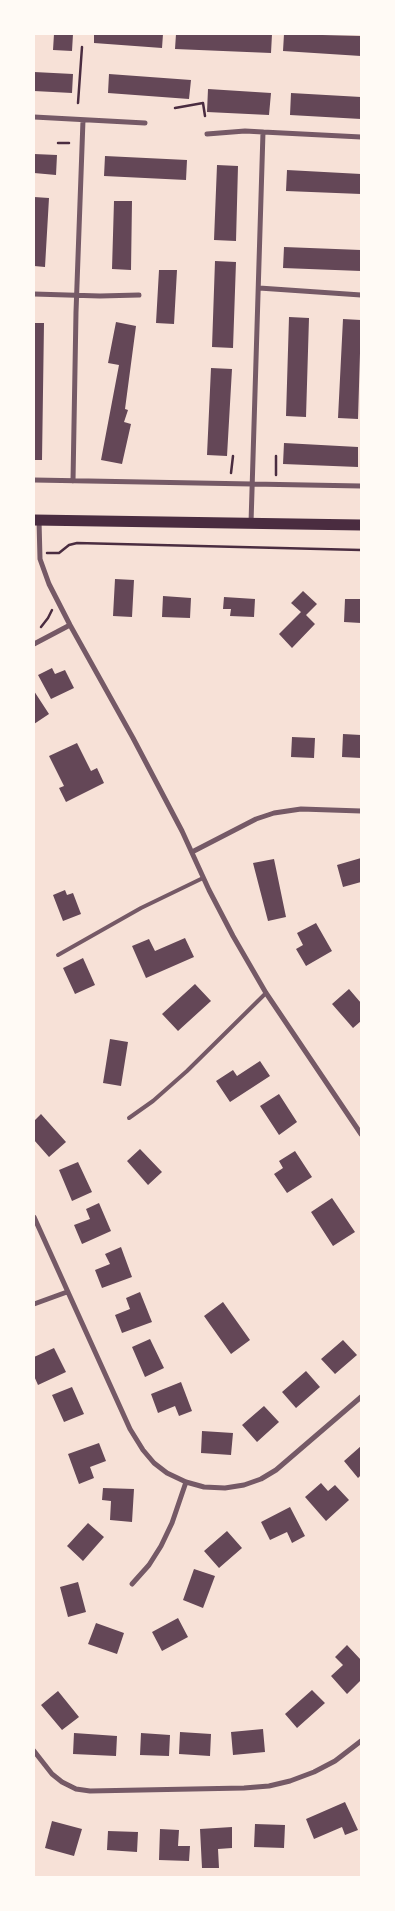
<!DOCTYPE html>
<style>
body{margin:0}
#map{position:relative;width:395px;height:1911px;overflow:hidden;background:#f7e1d7;font-family:Quicksand,sans-serif}
canvas{display:block}
.frame{position:absolute;inset:0;border:35px solid #fffaf5;pointer-events:none}
</style>
<div id="map">
<canvas width="395" height="1911"></canvas>
<div class="frame"></div>
</div>
<script>
const ctx = document.querySelector('canvas').getContext('2d');
ctx.lineJoin = 'round';
function fill(path, color) { ctx.fillStyle = color; ctx.fill(path, 'evenodd'); }
const shape = rows => new Path2D(rows.map(r => 'M' + r).join(''));
function trace(path, color, width, dash) { ctx.strokeStyle = color; ctx.lineWidth = width; ctx.lineCap = dash ? 'butt' : 'round'; ctx.setLineDash(dash || []); ctx.stroke(path); }
fill(shape([
 [54,34,73,34,72,51,53,50],
 [94,34,163,34,162,48,94,43],
 [176,34,272,34,271,53,175,49],
 [284,34,361,36,361,56,283,51],
 [34,72,73,74,72,93,34,91],
 [109,74,191,80,189,99,108,93],
 [208,89,271,93,269,115,207,112],
 [291,93,361,97,361,119,290,115],
 [34,154,57,155,56,175,34,173],
 [105,156,187,160,186,180,104,176],
 [217,165,238,166,236,241,214,240],
 [287,170,361,174,361,194,286,191],
 [34,197,49,198,45,267,34,266],
 [114,201,132,201,131,270,112,269],
 [284,247,361,250,361,271,283,268],
 [215,261,236,262,233,348,212,347],
 [159,270,177,270,174,324,156,323],
 [289,317,309,318,306,417,286,416],
 [343,319,361,320,358,419,338,418],
 [116,322,136,326,125,409,128,410,124,422,131,424,122,464,101,460,119,365,108,363],
 [34,323,44,323,42,460,34,460],
 [211,368,232,369,227,456,207,455],
 [284,443,358,447,358,467,283,464],
 [115,579,134,580,132,617,113,616],
 [303,591,317,604,306,615,315,624,292,648,279,634,301,612,291,603],
 [163,596,191,598,190,618,162,617],
 [224,597,255,599,254,617,230,616,231,609,223,609],
 [345,599,361,599,361,623,344,622],
 [52,668,55,674,65,670,74,688,51,699,38,675],
 [34,691,49,714,34,724],
 [343,734,361,735,361,758,342,757],
 [292,737,315,738,314,758,291,757],
 [77,743,91,771,97,768,104,783,66,802,59,788,64,786,49,756],
 [361,858,361,882,343,887,337,865],
 [274,859,286,917,268,921,253,863],
 [65,890,67,895,73,893,81,914,63,921,53,895],
 [316,923,332,951,306,966,296,949,303,945,297,933],
 [185,938,194,957,146,978,132,946,149,939,155,951],
 [83,958,95,985,75,994,63,968],
 [195,984,211,1001,178,1031,162,1014],
 [349,989,361,1003,361,1021,353,1028,332,1004],
 [110,1039,128,1042,121,1086,103,1083],
 [260,1061,270,1076,230,1102,216,1081,233,1070,237,1076],
 [279,1094,297,1122,279,1135,260,1106],
 [41,1114,66,1142,49,1157,34,1140,34,1121],
 [140,1149,162,1172,148,1185,127,1161],
 [295,1151,312,1177,287,1193,274,1174,283,1168,279,1161],
 [78,1162,92,1192,72,1201,59,1170],
 [332,1198,355,1232,333,1246,311,1212],
 [99,1203,111,1231,82,1244,74,1225,90,1219,86,1209],
 [121,1247,132,1277,102,1288,95,1270,110,1264,105,1254],
 [140,1292,152,1322,122,1333,115,1315,130,1309,126,1298],
 [223,1302,250,1340,231,1354,204,1316],
 [150,1339,164,1368,145,1377,132,1347],
 [343,1340,357,1355,335,1374,321,1359],
 [54,1348,66,1372,38,1385,34,1376,34,1357],
 [306,1371,320,1387,296,1408,282,1392],
 [181,1382,192,1411,179,1416,175,1406,158,1413,151,1394],
 [72,1387,84,1414,64,1422,52,1395],
 [264,1406,279,1422,257,1442,242,1425],
 [202,1431,233,1433,231,1455,201,1453],
 [99,1443,106,1461,90,1467,94,1478,79,1484,68,1454],
 [361,1446,361,1475,358,1478,344,1461],
 [321,1483,328,1491,335,1485,349,1500,326,1521,305,1497],
 [103,1488,134,1489,132,1522,110,1520,111,1501,102,1500],
 [290,1507,305,1536,292,1543,287,1532,270,1540,261,1522],
 [88,1523,104,1537,83,1561,67,1546],
 [227,1531,242,1548,219,1568,204,1551],
 [194,1569,215,1576,203,1608,183,1600],
 [78,1582,86,1612,68,1617,60,1587],
 [178,1618,188,1637,162,1651,152,1632],
 [96,1623,124,1633,117,1654,88,1644],
 [347,1645,361,1660,361,1680,347,1694,331,1676,343,1665,335,1657],
 [312,1690,325,1703,297,1728,285,1714],
 [58,1691,79,1717,62,1730,41,1705],
 [263,1729,265,1752,233,1755,231,1732],
 [180,1732,211,1734,210,1756,179,1754],
 [74,1733,117,1736,116,1756,73,1754],
 [141,1733,170,1735,169,1756,140,1755],
 [345,1802,358,1830,345,1835,342,1827,314,1839,306,1819],
 [52,1821,82,1829,74,1856,45,1848],
 [255,1824,285,1825,284,1848,254,1847],
 [232,1827,232,1848,218,1849,219,1868,202,1868,200,1829],
 [160,1829,179,1830,178,1846,190,1846,189,1861,159,1860],
 [108,1831,138,1832,137,1852,107,1850]
]), '#644757');
trace(shape([
 [78,103,82,47],
 [175,108,203,103,205,116],
 [58,143,69,143],
 [231,473,233,456],
 [276,475,276,456],
 [47,553,59,553,69,545,77,543,361,550],
 [41,627,48,618,52,610]
]), '#4a2c40', 2.5);
trace(shape([
 [58,955,141,908,203,878],
 [129,1118,153,1101,187,1071,266,993]
]), '#755966', 4);
trace(shape([
 [34,117,145,123],
 [207,134,245,131,263,132],
 [259,288,361,295],
 [34,294,100,296,139,295],
 [34,480,361,486],
 [73,481,76,312,83,120],
 [39,520,40,559,49,584,70,625,133,738,182,831,209,890,233,936,266,993,361,1134],
 [251,523,263,132,361,137],
 [34,644,70,625],
 [192,852,256,819,274,813,301,809,361,811],
 [34,1217,130,1429,143,1450,154,1463,167,1473,186,1482,204,1487,225,1488,244,1485,261,1479,276,1470,361,1397],
 [34,1304,67,1292],
 [132,1584,149,1565,161,1546,172,1523,186,1482],
 [34,1751,52,1774,62,1782,76,1789,90,1791,244,1788,269,1786,290,1781,314,1772,335,1761,361,1741]
]), '#755966', 5);
trace(shape([
 [34,520,361,525]
]), '#4a2c40', 11);
</script>
